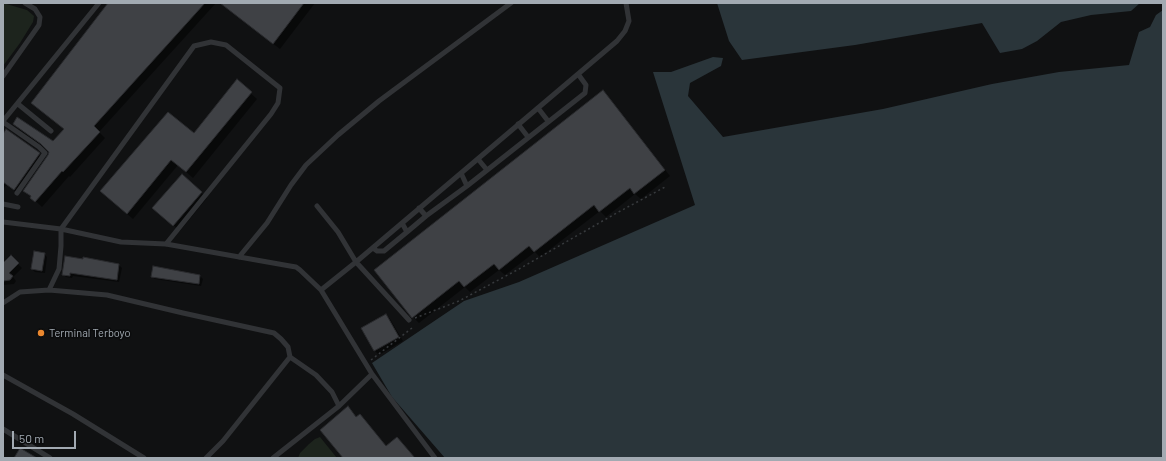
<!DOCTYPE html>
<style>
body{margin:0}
#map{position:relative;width:1166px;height:461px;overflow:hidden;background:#101112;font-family:Barlow,sans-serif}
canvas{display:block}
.frame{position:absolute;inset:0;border:4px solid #a2aab2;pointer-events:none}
.scale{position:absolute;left:12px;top:431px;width:64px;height:18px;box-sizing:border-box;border:2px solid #a2aab2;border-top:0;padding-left:5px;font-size:12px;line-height:14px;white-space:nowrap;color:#a2aab2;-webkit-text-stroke:3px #0b0c0d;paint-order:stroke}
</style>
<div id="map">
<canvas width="1166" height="461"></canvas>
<div class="frame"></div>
<div class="scale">50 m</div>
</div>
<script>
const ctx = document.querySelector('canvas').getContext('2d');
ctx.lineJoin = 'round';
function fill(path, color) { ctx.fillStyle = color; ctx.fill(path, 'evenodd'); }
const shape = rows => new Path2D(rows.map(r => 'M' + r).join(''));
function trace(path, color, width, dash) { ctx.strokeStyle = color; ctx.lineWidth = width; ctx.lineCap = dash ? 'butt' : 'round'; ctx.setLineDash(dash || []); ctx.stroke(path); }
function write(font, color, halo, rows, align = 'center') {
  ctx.font = font + ' Barlow,sans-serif'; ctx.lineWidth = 3; ctx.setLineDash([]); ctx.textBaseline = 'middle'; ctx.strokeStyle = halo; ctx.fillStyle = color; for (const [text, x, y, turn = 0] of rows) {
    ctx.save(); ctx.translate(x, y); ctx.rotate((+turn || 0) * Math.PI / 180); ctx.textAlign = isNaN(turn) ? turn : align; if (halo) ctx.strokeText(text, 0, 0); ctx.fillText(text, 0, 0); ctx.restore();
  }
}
fill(shape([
 [3,3,27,10,34,16,33,22,20,43,3,66],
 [320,437,337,458,298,458,300,453,309,444,315,439]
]), '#1d241d');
fill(shape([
 [717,3,1140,3,1131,11,1091,15,1061,22,1037,41,1022,49,1000,53,982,23,855,45,742,60,729,41],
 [1163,10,1163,458,445,458,392,397,372,363,464,301,519,282,695,205,653,72,671,72,713,57,723,58,721,66,690,83,688,96,723,137,883,109,992,84,1059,72,1129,65,1139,32,1150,27,1156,15]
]), '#2a353a');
fill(shape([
 [109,3,216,3,99,132,105,138,70,177,69,176,42,207,25,191,49,156,50,152,20,130,14,124,53,143,65,130,32,103],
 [220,3,315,3,280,49],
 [237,81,257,99,193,178,178,165,133,219,107,197,194,134],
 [603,91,670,176,641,199,635,194,606,217,600,211,540,257,535,252,505,275,499,270,470,292,465,287,419,323,413,317],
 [7,131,43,158,18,193,6,185,3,189,3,136],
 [182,175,207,198,180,231,160,213],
 [44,254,47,257,45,273,35,272,32,269],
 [11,257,22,268,13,277,16,281,14,284,3,285,3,264],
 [66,258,119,265,122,268,119,282,73,276,72,278,66,277,63,274],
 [200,276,203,279,201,286,155,279,152,277],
 [386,315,390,319,403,341,379,355,375,351]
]), '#0007');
const building = shape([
 [108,3,205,3,94,126,100,132,63,172,62,171,35,202,30,198,31,196,23,191,48,155,49,152,41,144,13,124,17,117,53,141,64,129,31,103,108,3],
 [220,3,304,3,273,44,220,3],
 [237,79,252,92,186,172,171,160,127,214,100,191,168,112,194,133,237,79],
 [603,90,665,170,634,194,630,188,599,212,594,205,534,252,529,246,499,270,494,264,464,287,459,281,412,318,374,270,603,90],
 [6,129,40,153,14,190,3,182,3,134,6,129],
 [182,174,202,192,173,226,152,208,182,174],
 [34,251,45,253,42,271,31,269,34,251],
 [11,255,19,263,9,273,13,276,10,280,3,281,3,263,11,255],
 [65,256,83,259,83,257,119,264,117,280,70,273,70,276,62,275,65,256],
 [153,266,200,275,199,284,151,277,153,266],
 [386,314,399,337,374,351,361,328,386,314],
 [348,406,356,417,360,414,386,446,397,437,415,458,343,458,320,430,348,406],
 [20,448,37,458,14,458,20,448]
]);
fill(building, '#3f4145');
trace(building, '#2a2b2e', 1);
trace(shape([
 [415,318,459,301,519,269,613,215,665,187],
 [371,360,412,328,413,326]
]), '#373a3d', 1.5, [2, 3]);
trace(shape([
 [3,76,39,25,40,17,35,9,25,3],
 [18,104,51,131],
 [538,108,548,121],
 [3,121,99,3],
 [3,122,39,147,45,153,17,193],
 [518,124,528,137],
 [478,159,487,170],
 [467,186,585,93,586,85,578,74],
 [3,204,18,207],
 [317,206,338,232,356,262,409,320],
 [419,208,426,216,467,186,461,173],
 [3,222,61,229,121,242,166,244,290,266,296,267,300,270,321,290,372,374,339,406,273,458],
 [407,232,426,216],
 [373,248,377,251,384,251,407,232,402,223],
 [239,257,267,223,291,185,306,165,338,135,379,101,511,3],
 [49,290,107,295,183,313,274,333,281,339,288,347,290,357,223,441,206,458],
 [321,290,356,262,617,41,625,31,629,21,626,3],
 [3,303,20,292,49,290,59,269,61,246,61,229,194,46,211,42,226,45,280,88,278,103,271,114,166,244],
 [290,357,316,375,332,392,339,406],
 [372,374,435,458],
 [3,375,73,414,144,458],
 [3,429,50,458]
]), '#313336', 5);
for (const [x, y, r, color] of [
 [41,333,4,"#eb882f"]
]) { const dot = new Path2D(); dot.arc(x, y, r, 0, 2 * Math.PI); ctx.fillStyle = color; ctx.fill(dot); trace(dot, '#0b0c0d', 1.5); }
write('11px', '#a2aab2', '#0b0c0d', [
 ["Terminal Terboyo",49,333]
], 'left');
</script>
